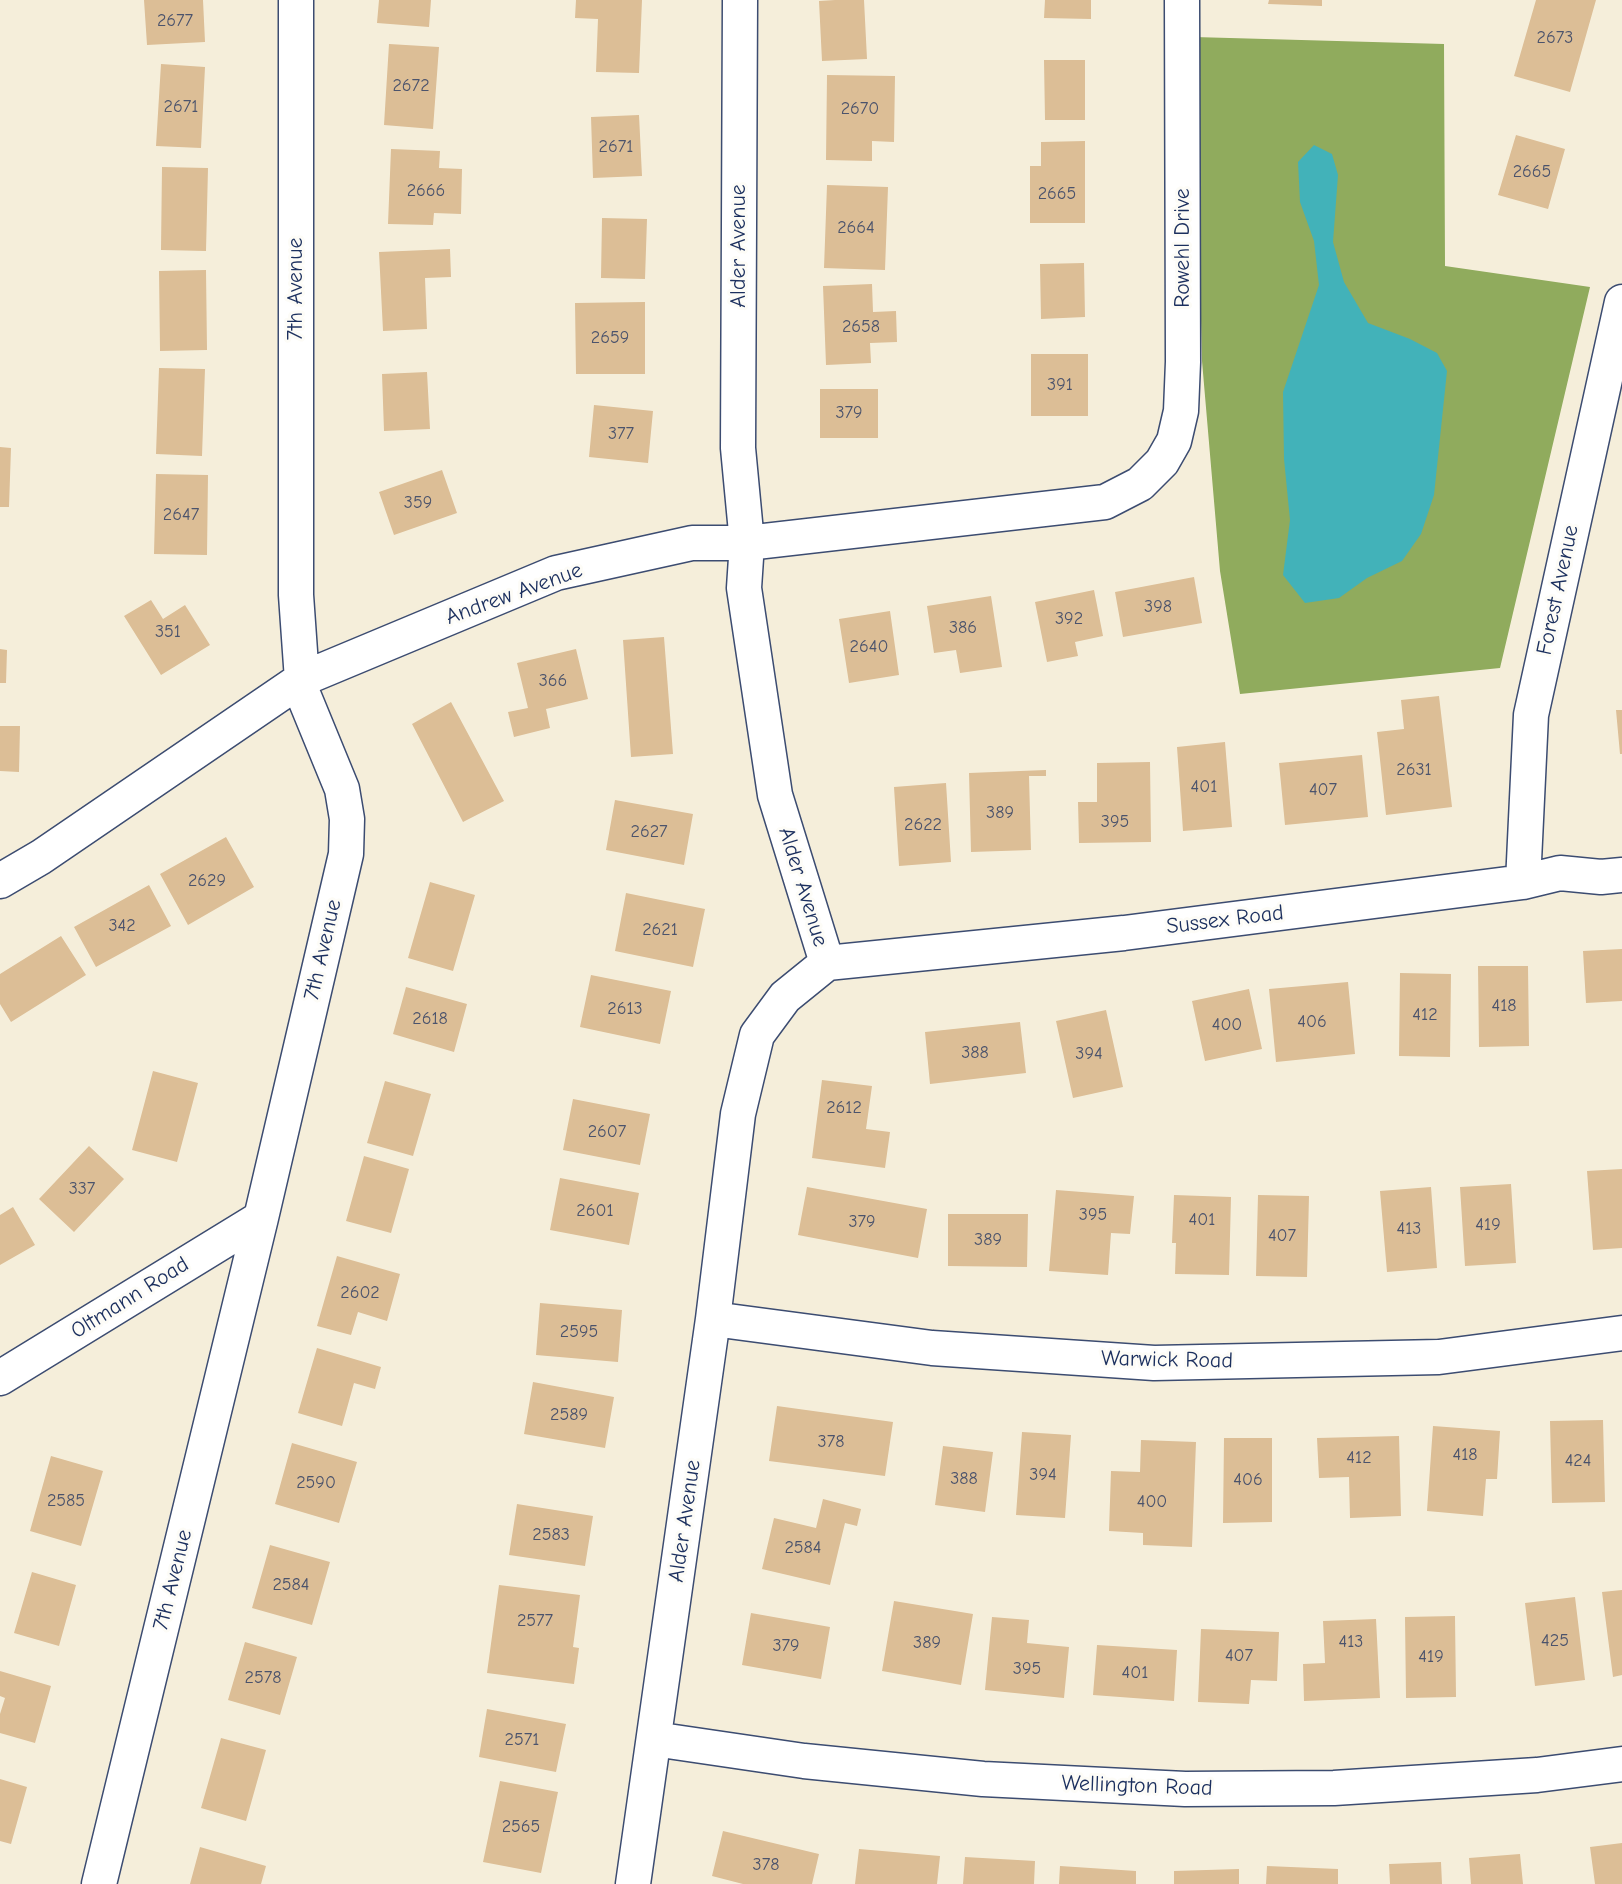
<!DOCTYPE html>
<style>
body{margin:0}
canvas{display:block;background:#f5eeda}
</style>
<canvas width="1622" height="1884"></canvas>
<script>
const ctx = document.querySelector('canvas').getContext('2d');
ctx.lineJoin = 'round';
function fill(path, color) { ctx.fillStyle = color; ctx.fill(path, 'evenodd'); }
const shape = rows => new Path2D(rows.map(r => 'M' + r).join(''));
function trace(path, color, width, dash) { ctx.strokeStyle = color; ctx.lineWidth = width; ctx.lineCap = dash ? 'butt' : 'round'; ctx.setLineDash(dash || []); ctx.stroke(path); }
function write(font, color, halo, rows, align = 'center') {
  ctx.font = font + ' "Comic Neue",sans-serif'; ctx.lineWidth = 6; ctx.setLineDash([]); ctx.textBaseline = 'middle'; ctx.strokeStyle = halo; ctx.fillStyle = color; for (const [text, x, y, turn = 0] of rows) {
    ctx.save(); ctx.translate(x, y); ctx.rotate((+turn || 0) * Math.PI / 180); ctx.textAlign = isNaN(turn) ? turn : align; if (halo) ctx.strokeText(text, 0, 0); ctx.fillText(text, 0, 0); ctx.restore();
  }
}
fill(shape([
 [1194,37,1444,44,1445,266,1590,287,1500,668,1240,694,1220,571,1202,361]
]), '#90ab5d');
fill(shape([
 [1314,145,1332,154,1338,175,1333,242,1344,282,1368,323,1410,339,1437,353,1447,371,1434,495,1421,534,1402,561,1367,578,1339,598,1305,603,1283,575,1290,520,1284,459,1283,392,1319,285,1314,241,1300,202,1298,162]
]), '#42b2b9');
fill(shape([
 [144,0,203,0,205,42,147,45],
 [379,0,431,0,429,27,377,23],
 [576,0,642,0,639,73,596,72,598,19,575,18],
 [835,0,864,0,867,59,822,61,819,1],
 [1045,0,1091,0,1091,19,1044,18],
 [1269,0,1322,0,1322,6,1268,4],
 [1536,0,1596,0,1570,92,1514,76],
 [389,44,439,47,433,129,384,125],
 [1044,60,1085,60,1085,120,1045,120],
 [161,64,205,67,201,148,156,146],
 [827,75,895,76,894,142,872,141,872,161,826,160],
 [639,115,642,176,593,178,591,117],
 [1516,135,1565,149,1548,209,1498,195],
 [1085,141,1085,223,1030,223,1030,166,1041,166,1041,142],
 [391,149,440,151,439,168,462,169,461,214,434,213,433,225,388,224],
 [162,167,208,168,206,251,161,250],
 [827,185,888,187,885,270,824,268],
 [602,218,647,219,645,279,601,278],
 [450,249,451,277,425,278,427,329,383,331,379,252],
 [1084,263,1085,317,1041,319,1040,264],
 [206,270,207,350,160,351,159,271],
 [872,284,873,312,896,311,897,342,870,343,871,363,826,365,823,286],
 [645,302,645,374,576,374,575,303],
 [1031,354,1088,354,1088,416,1031,416],
 [159,368,205,369,202,456,156,454],
 [427,372,430,429,384,431,382,374],
 [820,389,878,389,878,438,820,438],
 [594,405,653,411,648,463,589,457],
 [0,447,11,448,9,507,0,507],
 [442,470,457,513,394,535,379,492],
 [156,474,208,475,207,555,154,554],
 [1194,577,1202,623,1123,637,1115,592],
 [1094,590,1103,636,1075,642,1078,656,1047,662,1035,602],
 [991,596,1002,667,960,673,956,650,934,653,927,606],
 [151,600,163,619,185,605,210,645,161,675,124,616],
 [890,611,899,675,849,683,839,619],
 [664,637,673,754,631,757,623,640],
 [0,649,7,650,6,683,0,683],
 [576,649,588,699,546,709,550,728,514,737,508,712,528,708,517,663],
 [1439,696,1452,807,1386,815,1377,732,1404,729,1401,700],
 [451,702,504,801,463,822,412,724],
 [1616,710,1622,710,1622,754,1620,754],
 [0,726,20,726,19,772,0,771],
 [1225,742,1232,827,1183,831,1177,747],
 [1362,755,1368,817,1285,825,1279,763],
 [1150,762,1151,842,1079,843,1078,802,1097,802,1097,763],
 [1046,770,1046,776,1029,776,1031,850,971,852,969,773],
 [946,783,951,862,899,866,894,787],
 [615,800,693,814,684,865,606,850],
 [226,837,254,887,188,925,160,874],
 [430,882,475,895,453,971,408,958],
 [149,885,171,926,96,967,74,927],
 [626,893,705,909,693,967,615,951],
 [61,936,86,975,11,1022,0,1004,0,974],
 [1622,949,1622,1001,1586,1003,1583,951],
 [1478,966,1528,966,1529,1046,1479,1047],
 [1400,973,1451,974,1450,1057,1399,1056],
 [591,975,671,991,660,1044,580,1027],
 [1348,982,1355,1054,1276,1062,1269,989],
 [406,987,467,1004,454,1052,393,1034],
 [1249,989,1262,1049,1205,1061,1192,1001],
 [1106,1010,1123,1087,1073,1098,1056,1021],
 [1020,1022,1026,1073,930,1084,925,1032],
 [153,1071,198,1083,177,1162,132,1150],
 [822,1080,872,1086,866,1129,890,1132,885,1168,812,1158],
 [385,1081,431,1094,413,1156,367,1143],
 [573,1099,650,1114,640,1165,563,1150],
 [89,1146,124,1179,74,1232,39,1199],
 [364,1156,409,1169,391,1233,346,1221],
 [1622,1169,1622,1248,1593,1250,1587,1171],
 [560,1178,639,1193,629,1245,550,1230],
 [1511,1184,1516,1263,1465,1266,1460,1187],
 [807,1187,927,1209,918,1258,798,1235],
 [1431,1187,1437,1268,1387,1272,1380,1191],
 [1056,1190,1134,1196,1130,1234,1111,1233,1108,1275,1049,1271],
 [1174,1195,1231,1197,1229,1275,1175,1274,1176,1243,1172,1243],
 [1258,1195,1309,1196,1307,1277,1256,1276],
 [13,1207,35,1245,0,1265,0,1215],
 [948,1214,1028,1214,1027,1267,948,1266],
 [337,1256,400,1274,387,1321,358,1312,351,1335,317,1326],
 [540,1303,622,1310,618,1362,536,1355],
 [317,1348,381,1367,375,1389,354,1383,342,1426,298,1413],
 [533,1382,614,1397,605,1448,524,1434],
 [777,1406,893,1422,885,1476,769,1461],
 [1603,1420,1605,1502,1552,1503,1550,1421],
 [1433,1426,1500,1431,1497,1479,1486,1479,1483,1516,1427,1511],
 [1022,1432,1071,1435,1065,1518,1016,1515],
 [1399,1436,1401,1516,1350,1518,1349,1477,1319,1478,1317,1438],
 [1224,1438,1272,1438,1272,1522,1223,1523],
 [1141,1440,1196,1442,1192,1547,1143,1545,1143,1533,1109,1531,1111,1471,1140,1472],
 [292,1443,357,1462,339,1523,275,1504],
 [943,1446,993,1452,985,1512,935,1505],
 [51,1456,103,1471,81,1546,30,1531],
 [823,1499,861,1509,857,1526,845,1523,830,1585,762,1569,774,1518,816,1528],
 [517,1504,593,1516,585,1566,509,1555],
 [270,1545,330,1562,312,1625,252,1608],
 [32,1572,76,1585,59,1646,14,1633],
 [499,1585,580,1595,573,1647,579,1648,574,1684,487,1673],
 [1622,1590,1622,1675,1613,1677,1602,1592],
 [1575,1597,1585,1680,1535,1686,1525,1603],
 [894,1601,973,1614,961,1685,882,1671],
 [751,1613,830,1627,821,1679,742,1665],
 [1455,1616,1456,1697,1406,1698,1405,1617],
 [992,1617,1029,1620,1027,1643,1069,1647,1064,1698,985,1690],
 [1376,1619,1380,1698,1304,1701,1303,1664,1325,1663,1323,1621],
 [1201,1629,1279,1632,1277,1681,1251,1680,1249,1704,1198,1702],
 [245,1642,297,1657,280,1715,228,1700],
 [1097,1645,1177,1650,1174,1701,1093,1695],
 [0,1671,51,1686,35,1743,0,1733,0,1714,5,1698,0,1696],
 [487,1709,566,1724,556,1772,479,1757],
 [221,1738,266,1750,246,1821,201,1808],
 [0,1779,27,1787,11,1844,0,1841],
 [500,1781,558,1792,541,1873,483,1862],
 [723,1831,819,1854,812,1884,743,1884,712,1876],
 [1622,1843,1622,1884,1595,1884,1590,1847],
 [200,1847,266,1866,261,1884,190,1884],
 [859,1849,940,1856,937,1884,855,1884],
 [1520,1854,1523,1884,1471,1884,1469,1858],
 [965,1857,1035,1861,1034,1884,963,1884],
 [1441,1862,1442,1884,1390,1884,1389,1864],
 [1060,1866,1136,1871,1136,1884,1059,1884],
 [1267,1866,1338,1869,1338,1884,1266,1884],
 [1239,1869,1239,1884,1174,1884,1174,1871]
]), '#dcbe96');
const street = shape([
 [0,881,41,857,302,679,556,573,692,543,747,543,1105,502,1140,484,1162,462,1174,441,1181,411,1183,362,1182,0],
 [1523,882,1531,715,1622,302],
 [827,963,1124,933,1523,882,1560,873,1601,877,1622,875],
 [713,1319,932,1348,1154,1363,1439,1357,1622,1333],
 [0,1378,261,1218],
 [654,1739,804,1761,983,1779,1185,1789,1334,1788,1537,1775,1622,1764],
 [99,1884,261,1218,346,854,347,819,342,789,303,694,296,595,296,0],
 [633,1884,713,1319,738,1114,757,1035,785,997,827,963,775,795,744,588,747,543,738,448,740,0]
]);
trace(street, '#3c4c71', 37);
trace(street, '#fff', 34);
write('18px', '#4b536c', null, [
 ["2677",175,21],
 ["2673",1555,38],
 ["2672",411,86],
 ["2671",181,107],
 ["2670",860,109],
 ["2671",616,147],
 ["2665",1532,172],
 ["2666",426,191],
 ["2665",1057,194],
 ["2664",856,228],
 ["2658",861,327],
 ["2659",610,338],
 ["391",1060,385],
 ["379",849,413],
 ["377",621,434],
 ["359",418,503],
 ["2647",181,515],
 ["398",1158,607],
 ["392",1069,619],
 ["386",963,628],
 ["351",168,632],
 ["2640",869,647],
 ["366",553,681],
 ["2631",1414,770],
 ["401",1204,787],
 ["407",1323,790],
 ["389",1000,813],
 ["395",1115,822],
 ["2622",923,825],
 ["2627",649,832],
 ["2629",207,881],
 ["342",122,926],
 ["2621",660,930],
 ["418",1504,1006],
 ["2613",625,1009],
 ["412",1425,1015],
 ["2618",430,1019],
 ["406",1312,1022],
 ["400",1227,1025],
 ["388",975,1053],
 ["394",1089,1054],
 ["2612",844,1108],
 ["2607",607,1132],
 ["337",82,1189],
 ["2601",595,1211],
 ["395",1093,1215],
 ["401",1202,1220],
 ["379",862,1222],
 ["419",1488,1225],
 ["413",1409,1229],
 ["407",1282,1236],
 ["389",988,1240],
 ["2602",360,1293],
 ["2595",579,1332],
 ["2589",569,1415],
 ["378",831,1442],
 ["418",1465,1455],
 ["412",1359,1458],
 ["424",1578,1461],
 ["394",1043,1475],
 ["388",964,1479],
 ["406",1248,1480],
 ["2590",316,1483],
 ["2585",66,1501],
 ["400",1152,1502],
 ["2583",551,1535],
 ["2584",803,1548],
 ["2584",291,1585],
 ["2577",535,1621],
 ["425",1555,1641],
 ["413",1351,1642],
 ["389",927,1643],
 ["379",786,1646],
 ["407",1239,1656],
 ["419",1431,1657],
 ["395",1027,1669],
 ["401",1135,1673],
 ["2578",263,1678],
 ["2571",522,1740],
 ["2565",521,1827],
 ["378",766,1865]
]);
write('22px', '#1b2f5e', '#fdfcf7', [
 ["Alder Avenue",739,246,-90],
 ["Rowehl Drive",1183,248,-90],
 ["7th Avenue",296,289,-90],
 ["Forest Avenue",1558,590,-78],
 ["Andrew Avenue",514,594,-20],
 ["Alder Avenue",803,887,73],
 ["Sussex Road",1225,920,-7],
 ["7th Avenue",323,950,-77],
 ["Oltmann Road",130,1298,-32],
 ["Warwick Road",1167,1360,1],
 ["Alder Avenue",685,1521,-82],
 ["7th Avenue",173,1580,-76],
 ["Wellington Road",1137,1786,2]
]);
</script>
